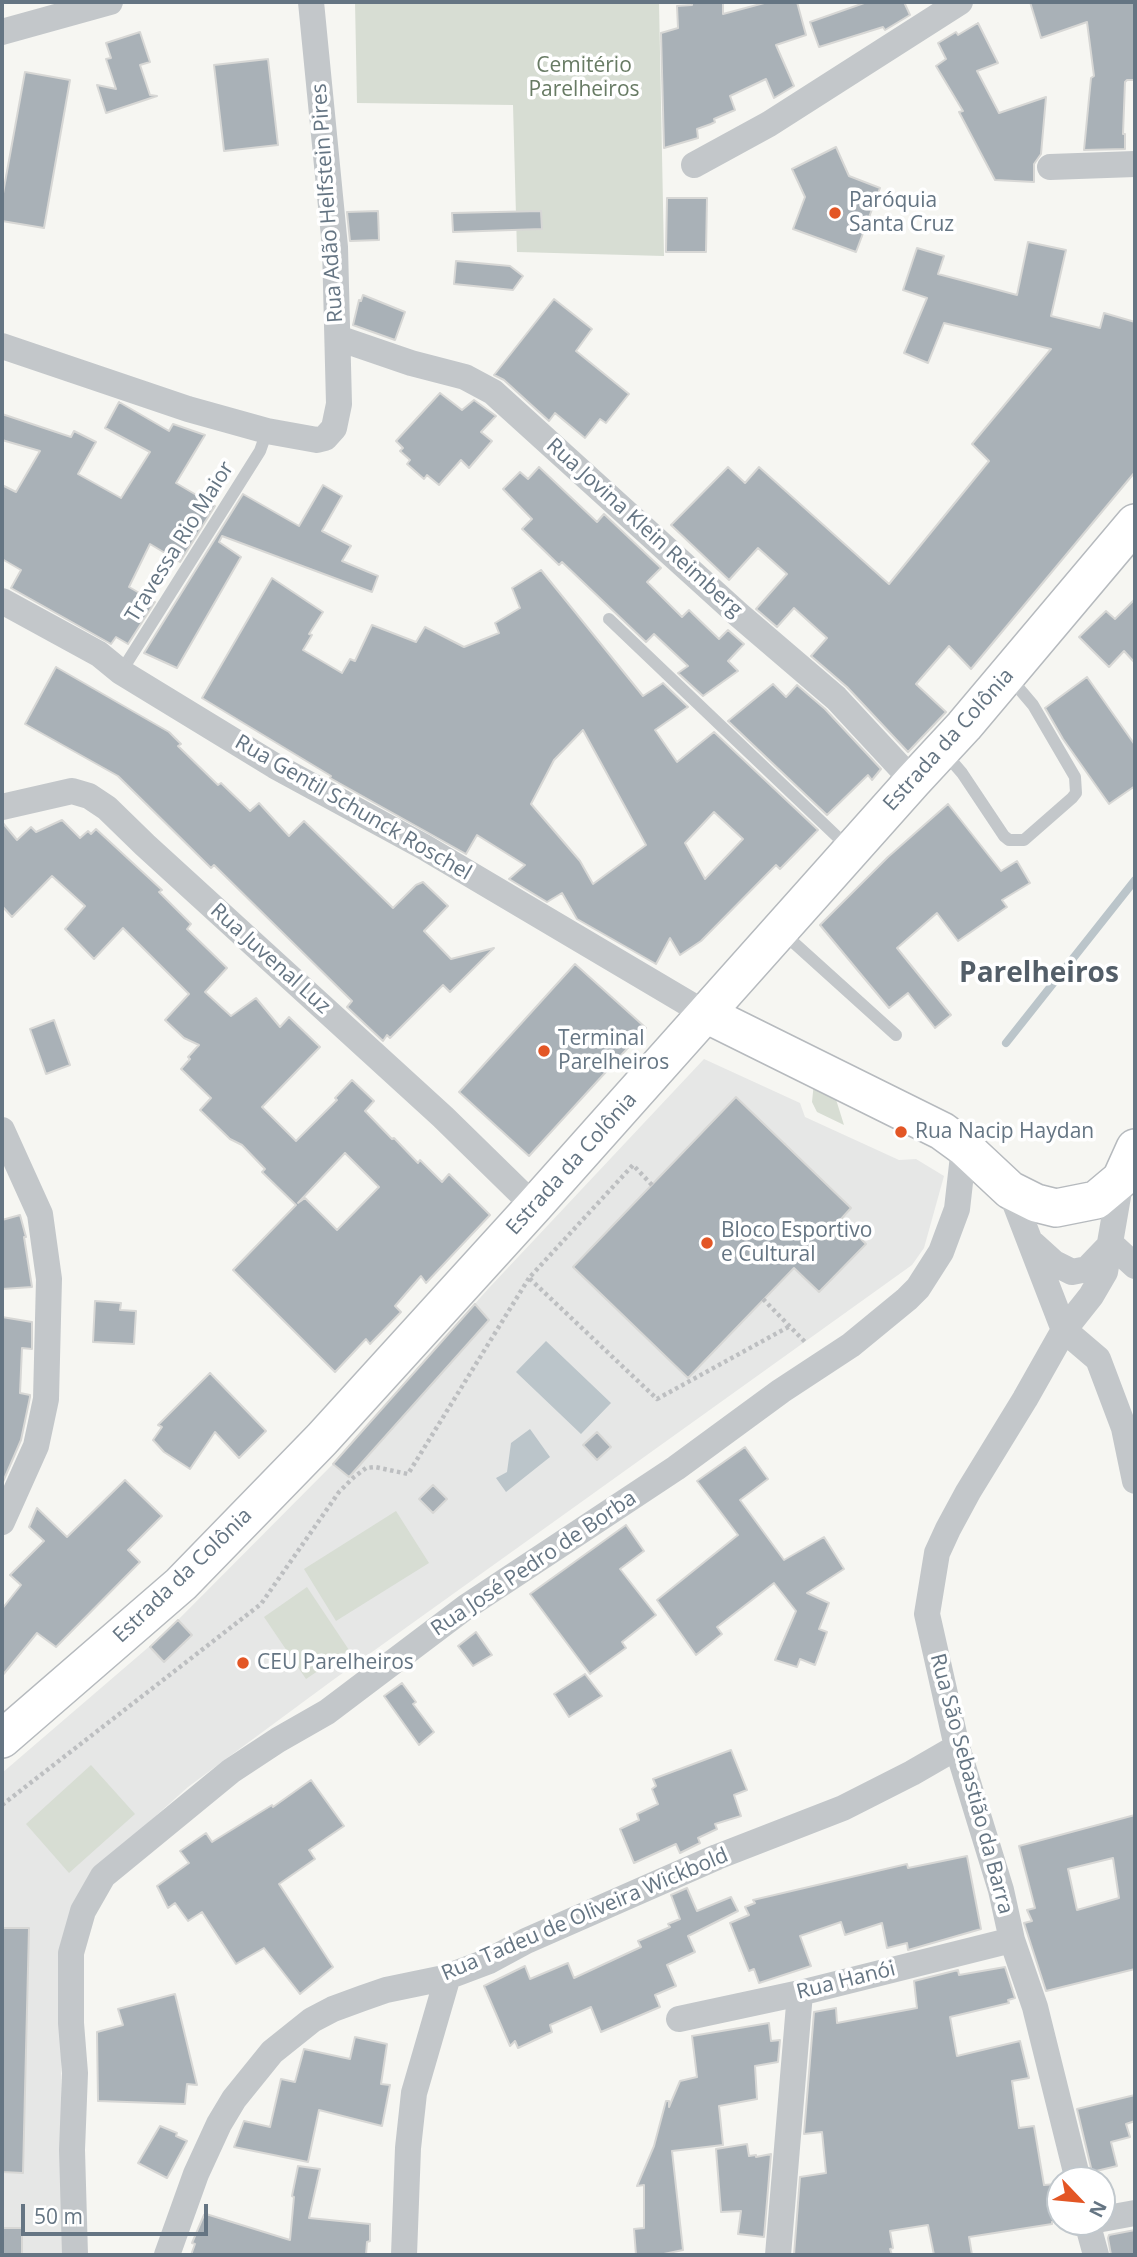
<!DOCTYPE html>
<meta charset="utf-8">
<style>
body{margin:0}
#map{position:relative;width:1137px;height:2257px;overflow:hidden;background:#f6f6f2;font-family:"Open Sans",sans-serif}
canvas{display:block}
.frame{position:absolute;inset:0;border:4px solid #657583;pointer-events:none}
.north{position:absolute;left:1046px;top:2166px;width:70px;height:70px;box-sizing:border-box;background:#fff;border:2px solid #c1c8cd;border-radius:50%;rotate:116deg;font-size:19px;font-weight:700;line-height:28px;text-align:center;color:#657583}
.north::after{content:'';display:block;margin:auto;width:24px;height:32px;background:#e35625;clip-path:polygon(50% 0,100% 100%,50% 72%,0 100%)}
.scale{position:absolute;left:21px;top:2204px;width:187px;height:32px;box-sizing:border-box;border:4px solid #657583;border-top:0;padding-left:9px;font-size:21px;line-height:24px;white-space:nowrap;color:#657583;-webkit-text-stroke:5px #fff;paint-order:stroke}
</style>
<div id="map">
<canvas width="1137" height="2257"></canvas>
<div class="frame"></div>
<div class="north">N</div>
<div class="scale">50 m</div>
</div>
<script>
const ctx = document.querySelector('canvas').getContext('2d');
ctx.lineJoin = 'round';
function fill(path, color) { ctx.fillStyle = color; ctx.fill(path, 'evenodd'); }
const shape = rows => new Path2D(rows.map(r => 'M' + r).join(''));
function trace(path, color, width, dash) { ctx.strokeStyle = color; ctx.lineWidth = width; ctx.lineCap = dash ? 'butt' : 'round'; ctx.setLineDash(dash || []); ctx.stroke(path); }
function write(font, color, halo, rows, align = 'center') {
  ctx.font = font + ' "Open Sans",sans-serif'; ctx.lineWidth = 7; ctx.setLineDash([]); ctx.textBaseline = 'middle'; ctx.strokeStyle = halo; ctx.fillStyle = color; for (const [text, x, y, turn = 0] of rows) {
    ctx.save(); ctx.translate(x, y); ctx.rotate((+turn || 0) * Math.PI / 180); ctx.textAlign = isNaN(turn) ? turn : align; if (halo) ctx.strokeText(text, 0, 0); ctx.fillText(text, 0, 0); ctx.restore();
  }
}
fill(shape([
 [704,1059,800,1103,805,1117,899,1160,916,1159,944,1176,924,1248,912,1265,333,1680,188,1787,109,1858,60,1993,64,2255,2,2255,2,1773,165,1633,333,1464,488,1289]
]), '#e6e7e6');
fill(shape([
 [355,2,659,2,664,256,517,252,513,105,357,103],
 [814,1082,834,1093,844,1125,817,1112,812,1102],
 [396,1511,429,1563,336,1621,304,1569],
 [307,1587,349,1650,306,1679,264,1617],
 [91,1765,135,1814,69,1873,26,1824]
]), '#d7ddd3');
fill(shape([
 [546,1341,611,1403,581,1434,516,1372],
 [530,1429,550,1457,506,1492,496,1478,507,1472,511,1443]
]), '#bbc5ca');
trace(shape([
 [1006,1043,1135,880]
]), '#bbc5ca', 8);
const building = shape([
 [692,2,723,2,723,14,768,2,797,2,806,35,776,45,794,86,774,98,766,79,730,96,735,110,714,119,715,122,711,124,697,129,698,138,664,148,661,33,678,28,677,6,692,5,692,2],
 [867,2,904,2,910,15,885,30,883,27,819,47,810,22,867,2],
 [1030,2,1135,2,1135,80,1127,80,1125,82,1123,134,1125,134,1125,149,1084,150,1091,78,1094,76,1087,22,1041,38,1030,2],
 [978,23,998,63,977,71,999,113,1046,97,1041,154,1034,164,1034,182,995,180,959,112,963,111,936,66,946,59,938,43,956,32,958,35,978,23],
 [140,32,150,62,140,65,150,95,157,96,106,113,97,85,116,89,106,59,111,58,106,43,140,32],
 [268,59,278,145,224,151,214,65,268,59],
 [25,72,70,80,44,228,2,221,2,199,25,72],
 [836,147,849,176,880,188,856,252,793,229,805,197,792,169,836,147],
 [667,198,707,198,706,252,666,252,667,198],
 [378,211,379,240,350,241,347,212,378,211],
 [541,211,542,229,453,232,452,213,541,211],
 [1028,242,1066,250,1051,316,1100,328,1104,313,1135,322,1135,472,971,669,949,646,916,684,946,712,908,752,847,687,811,656,827,638,794,608,777,627,756,609,787,574,758,548,729,580,671,525,728,467,745,483,759,467,889,584,989,461,972,444,1051,349,944,323,928,363,904,353,927,298,903,290,917,248,944,256,938,274,1017,295,1028,242],
 [456,261,510,266,523,276,513,290,454,284,456,261],
 [363,295,405,312,395,340,353,325,359,300,361,301,363,295],
 [554,299,592,329,576,351,629,394,606,423,600,419,585,438,555,413,549,421,504,380,494,375,554,299],
 [440,393,462,410,474,400,496,416,481,432,492,441,469,468,461,460,439,485,427,475,424,479,407,464,410,460,400,451,403,448,396,441,440,393],
 [119,402,169,431,173,424,205,435,176,483,215,506,180,562,150,544,129,587,155,602,128,644,116,637,111,644,11,588,21,570,2,559,2,485,16,492,40,451,2,440,2,414,71,437,74,431,96,442,78,474,121,498,150,452,105,428,119,402],
 [539,467,597,522,604,514,661,568,647,582,682,617,689,610,719,639,728,630,744,644,728,661,738,671,703,696,678,673,688,666,654,634,646,642,562,562,559,565,522,529,532,519,503,489,520,472,528,479,539,467],
 [323,485,342,496,322,531,351,546,342,561,378,576,372,592,222,536,219,542,241,557,177,668,144,653,243,494,299,526,323,485],
 [541,570,643,696,663,683,688,707,655,730,677,762,714,732,818,830,780,869,776,865,701,941,680,955,670,938,656,964,577,919,562,893,547,902,509,879,525,865,477,835,466,854,330,778,331,776,202,698,272,578,323,612,309,634,312,635,303,650,342,673,350,659,355,661,372,625,416,642,425,627,464,647,499,633,495,623,520,608,512,588,541,570],
 [583,730,646,845,593,884,580,861,531,804,554,760,583,730],
 [714,812,743,839,705,879,685,843,714,812],
 [1135,599,1135,663,1124,651,1109,667,1079,637,1106,611,1115,619,1135,599],
 [56,667,169,732,181,744,178,746,218,785,221,783,250,811,259,803,289,836,304,821,393,908,416,885,423,882,448,906,424,931,451,959,494,948,450,992,443,985,390,1038,387,1035,383,1041,347,1007,352,1001,214,865,211,868,118,776,25,724,56,667],
 [1087,677,1135,745,1135,786,1109,804,1063,739,1045,708,1087,677],
 [773,684,786,697,797,685,825,709,881,769,872,780,868,775,827,815,728,721,773,684],
 [948,804,1001,871,1017,861,1030,883,1002,900,1007,907,958,941,937,913,897,948,951,1015,935,1028,908,993,889,1008,820,925,888,857,948,804],
 [62,820,80,838,88,831,91,834,96,829,162,890,159,892,191,924,187,929,227,968,205,992,231,1016,256,998,280,1027,289,1017,320,1047,262,1107,296,1141,337,1100,335,1098,352,1080,374,1101,365,1111,392,1139,394,1138,418,1163,420,1160,442,1182,449,1174,490,1215,426,1283,421,1276,395,1306,401,1312,370,1344,366,1339,335,1372,233,1270,296,1205,262,1172,265,1169,242,1145,230,1139,200,1110,211,1098,181,1069,190,1059,188,1057,199,1045,184,1038,165,1020,189,994,123,928,94,959,65,929,85,906,52,876,12,917,2,906,2,822,17,840,31,827,36,832,62,820],
 [345,1153,379,1187,337,1230,305,1198,298,1203,345,1153],
 [575,964,646,1028,529,1156,459,1092,575,964],
 [54,1020,70,1065,46,1074,30,1029,54,1020],
 [736,1097,851,1208,841,1219,866,1244,819,1292,794,1268,688,1378,573,1267,736,1097],
 [20,1215,26,1237,24,1237,32,1287,2,1289,2,1220,20,1215],
 [95,1301,121,1303,120,1310,136,1311,134,1344,93,1342,95,1301],
 [475,1304,489,1320,349,1477,333,1464,475,1304],
 [2,1317,32,1322,32,1349,22,1348,20,1393,30,1395,30,1397,21,1440,2,1484,2,1317],
 [210,1373,266,1431,239,1458,215,1432,190,1469,164,1452,153,1440,162,1427,158,1425,210,1373],
 [597,1432,611,1447,597,1460,583,1445,597,1432],
 [745,1447,768,1479,740,1500,784,1560,824,1537,844,1569,807,1593,829,1603,819,1629,827,1632,815,1665,800,1659,797,1667,775,1660,796,1611,774,1583,717,1627,722,1634,696,1655,657,1600,738,1535,697,1481,745,1447],
 [125,1480,162,1516,128,1550,140,1562,56,1647,37,1633,2,1676,2,1609,21,1585,10,1575,44,1541,29,1527,37,1508,67,1537,125,1480],
 [433,1485,447,1499,433,1513,419,1499,433,1485],
 [626,1525,644,1551,620,1569,656,1615,622,1642,626,1648,590,1674,530,1594,626,1525],
 [178,1620,192,1635,164,1662,150,1647,178,1620],
 [476,1632,492,1655,473,1666,458,1646,476,1632],
 [585,1674,602,1696,569,1717,554,1694,585,1674],
 [402,1683,416,1702,413,1704,434,1732,419,1745,384,1696,402,1683],
 [731,1750,747,1790,734,1795,741,1816,715,1824,717,1829,698,1838,700,1843,680,1853,676,1844,634,1863,620,1829,639,1820,637,1814,658,1804,652,1789,656,1786,653,1779,731,1750],
 [311,1780,344,1826,309,1850,315,1859,279,1884,333,1967,300,1994,264,1948,236,1964,202,1912,188,1921,175,1903,168,1908,157,1886,189,1863,180,1851,206,1833,212,1842,272,1805,273,1807,311,1780],
 [1135,1815,1135,1969,1046,1991,1024,1923,1032,1921,1027,1910,1035,1908,1019,1846,1135,1815],
 [1113,1858,1119,1898,1077,1910,1068,1869,1113,1858],
 [967,1856,981,1929,908,1950,907,1943,887,1948,882,1923,845,1935,841,1922,800,1936,811,1966,759,1983,754,1969,749,1971,730,1923,749,1915,745,1907,755,1903,753,1900,907,1864,908,1868,967,1856],
 [687,1888,697,1911,731,1897,738,1911,688,1936,695,1952,667,1965,676,1986,655,1995,660,2007,601,2032,591,2007,550,2025,552,2032,518,2048,515,2041,510,2046,484,1986,525,1966,530,1979,568,1963,574,1978,641,1947,638,1941,670,1927,668,1924,680,1919,671,1895,687,1888],
 [2,1928,29,1928,23,2173,2,2172,2,1928],
 [1005,1967,1015,1998,1008,2000,1009,2003,950,2017,957,2056,1020,2041,1029,2078,1012,2081,1019,2128,1034,2126,1044,2185,1056,2184,1060,2201,1060,2220,1052,2222,1052,2224,969,2237,972,2255,934,2255,928,2225,890,2231,893,2248,890,2249,892,2255,794,2255,800,2177,826,2173,822,2132,804,2134,814,2012,836,2008,837,2023,917,2008,914,1981,958,1970,959,1975,1005,1967],
 [175,1994,197,2085,187,2084,185,2104,98,2101,97,2032,123,2025,118,2009,175,1994],
 [769,2023,771,2041,780,2040,778,2062,755,2066,757,2099,719,2106,723,2145,672,2151,683,2250,659,2255,636,2255,634,2229,644,2228,644,2185,637,2186,654,2146,666,2101,669,2101,669,2107,680,2081,697,2077,692,2036,769,2023],
 [355,2037,387,2044,381,2084,390,2085,382,2126,319,2110,308,2162,234,2147,244,2121,270,2127,281,2079,295,2082,304,2049,350,2059,355,2037],
 [1135,2095,1135,2121,1126,2124,1130,2137,1111,2142,1117,2166,1092,2172,1077,2109,1135,2095],
 [160,2126,177,2133,176,2136,187,2141,167,2178,138,2163,160,2126],
 [747,2144,749,2156,756,2155,756,2157,771,2154,764,2237,738,2234,741,2211,721,2212,716,2149,747,2144],
 [298,2166,320,2169,309,2218,370,2224,370,2241,367,2242,366,2255,191,2255,195,2244,192,2243,204,2215,206,2214,290,2240,294,2197,292,2196,298,2166],
 [2,2228,22,2228,22,2255,2,2255,2,2228],
 [1135,2230,1135,2255,1111,2255,1108,2238,1109,2235,1135,2230]
]);
fill(building, '#a9b1b7');
trace(building, '#d7d7d5', 2);
const secondary = shape([
 [706,1014,942,1131,964,1147,1010,1190,1036,1203,1056,1208,1096,1200,1121,1179,1135,1148],
 [2,1739,181,1584,322,1439,534,1206,913,781,964,726,1135,523]
]);
trace(secondary, '#b6babe', 40);
trace(shape([
 [652,1185,633,1165,529,1278,657,1399,790,1326],
 [763,1299,807,1344],
 [2,1805,261,1604,339,1492,354,1477,366,1468,375,1467,408,1474,529,1278]
]), '#bdbfc1', 4.5, [3.5, 3.5]);
trace(shape([
 [609,619,849,848],
 [121,672,260,451,267,431],
 [943,751,962,773,1004,836,1009,840,1024,840,1072,798,1076,793,1075,777,1033,705,1010,678],
 [783,933,896,1035]
]), '#c3c7ca', 12);
trace(shape([
 [2,32,110,2],
 [694,165,769,124,960,2],
 [1050,167,1135,164],
 [338,338,411,363,465,377,493,392,739,615,836,698,913,781],
 [2,346,188,409,267,431,317,440,325,438,334,428,339,404,335,247,311,2],
 [2,601,99,654,121,672,275,766,424,847,706,1014],
 [2,807,72,791,89,796,107,808,145,845,443,1117,534,1206],
 [2,1130,40,1214,49,1279,46,1399,36,1446,2,1522],
 [1010,1190,1064,1330,1098,1359,1124,1428,1135,1481],
 [1033,1244,1054,1263,1072,1272,1087,1269,1111,1244,1135,1266],
 [679,2019,800,1993,1012,1940],
 [1078,2180,1035,2007,1012,1940,1001,1890,957,1747,927,1614,937,1553,948,1529,968,1492,1025,1399,1064,1330,1091,1296,1105,1272,1121,1179],
 [1102,2219,1135,2213],
 [1087,2222,1096,2255],
 [75,2255,72,2150,75,2073,71,2023,71,1953,83,1911,103,1876,231,1771,278,1740,327,1712,466,1607,676,1468,781,1391,851,1345,907,1299,918,1288,941,1252,957,1209,964,1147],
 [167,2255,196,2174,219,2124,234,2099,272,2052,312,2020,333,2009,363,1998,386,1990,444,1978,489,1961,526,1941,717,1857,843,1808,912,1773,957,1747],
 [404,2255,408,2148,414,2093,448,1976],
 [778,2255,800,1993]
]), '#c3c7ca', 26);
trace(secondary, '#fff', 37);
for (const [x, y, r, color] of [
 [835,213,7,"#e35625"],
 [544,1051,7,"#e35625"],
 [901,1132,7,"#e35625"],
 [707,1243,7,"#e35625"],
 [243,1663,7,"#e35625"]
]) { const dot = new Path2D(); dot.arc(x, y, r, 0, 2 * Math.PI); ctx.fillStyle = color; ctx.fill(dot); trace(dot, '#fff', 2.5); }
write('21px', '#687b64', '#fff', [
 ["Cemitério",584,66],
 ["Parelheiros",584,90]
]);
write('21px', '#657583', '#fff', [
 ["Paróquia",849,201],
 ["Santa Cruz",849,225],
 ["Terminal",558,1039],
 ["Parelheiros",558,1063],
 ["Rua Nacip Haydan",915,1132],
 ["Bloco Esportivo",721,1231],
 ["e Cultural",721,1255],
 ["CEU Parelheiros",257,1663]
], 'left');
write('21px', '#657583', '#fff', [
 ["Rua Adão Helfstein Pires",328,203,-94],
 ["Rua Jovina Klein Reimberg",644,528,42],
 ["Travessa Rio Maior",180,542,-58],
 ["Estrada da Colônia",949,740,-48],
 ["Rua Gentil Schunck Roschel",353,808,30],
 ["Rua Juvenal Luz",270,959,42],
 ["Estrada da Colônia",572,1164,-48],
 ["Rua José Pedro de Borba",534,1564,-34],
 ["Estrada da Colônia",183,1576,-44],
 ["Rua São Sebastião da Barra",971,1784,75],
 ["Rua Tadeu de Oliveira Wickbold",585,1915,-23],
 ["Rua Hanói",846,1981,-14]
]);
write('bold 28px', '#535e68', '#fff', [
 ["Parelheiros",1039,974]
]);
</script>
